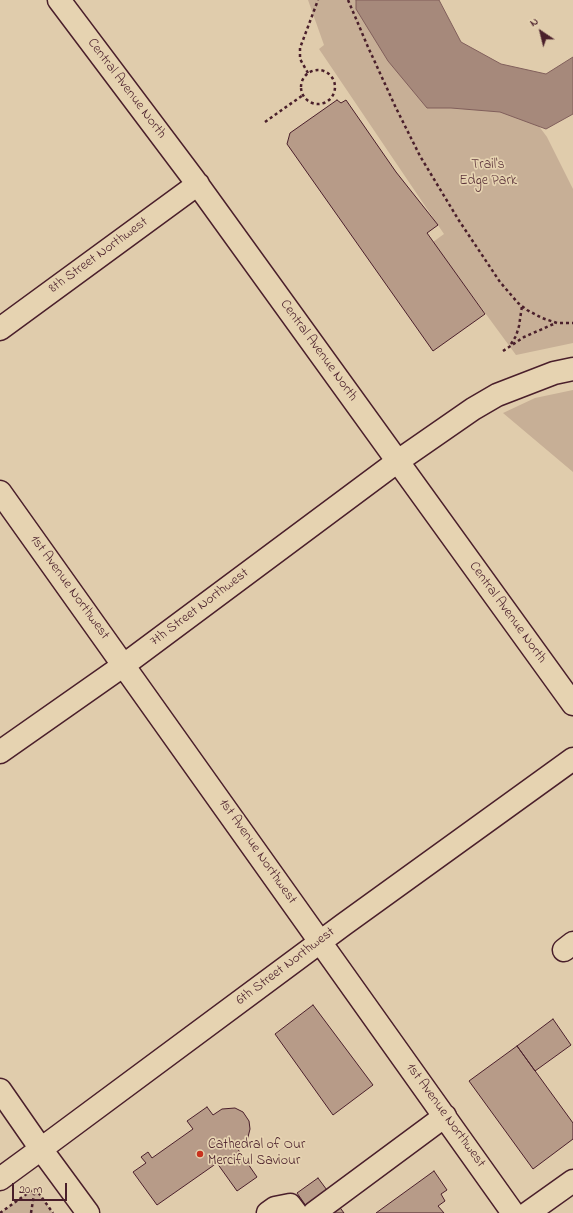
<!DOCTYPE html>
<style>
body{margin:0}
#map{position:relative;width:573px;height:1213px;overflow:hidden;background:#e0ccac;font-family:"Indie Flower",sans-serif}
canvas{display:block}
.north{position:absolute;left:521px;top:12px;width:40px;height:40px;-webkit-text-stroke:3px #e6d3b1;paint-order:stroke;rotate:325deg;font-size:11px;font-weight:700;line-height:16px;text-align:center;color:#4a1f2b}
.north::after{content:'';display:block;margin:auto;width:14px;height:18px;background:#4a1f2b;clip-path:polygon(50% 0,100% 100%,50% 72%,0 100%)}
.scale{position:absolute;left:12px;top:1183px;width:55px;height:18px;box-sizing:border-box;border:2px solid #4a1f2b;border-top:0;padding-left:5px;font-size:12px;line-height:14px;white-space:nowrap;color:#4a1f2b;-webkit-text-stroke:3px #e6d3b1;paint-order:stroke}
</style>
<div id="map">
<canvas width="573" height="1213"></canvas>
<div class="north">N</div>
<div class="scale">20 m</div>
</div>
<script>
const ctx = document.querySelector('canvas').getContext('2d');
ctx.lineJoin = 'round';
function fill(path, color) { ctx.fillStyle = color; ctx.fill(path, 'evenodd'); }
const shape = rows => new Path2D(rows.map(r => 'M' + r).join(''));
function trace(path, color, width, dash) { ctx.strokeStyle = color; ctx.lineWidth = width; ctx.lineCap = dash ? 'butt' : 'round'; ctx.setLineDash(dash || []); ctx.stroke(path); }
function write(font, color, halo, rows, align = 'center') {
  ctx.font = font + ' "Indie Flower",sans-serif'; ctx.lineWidth = 3.5; ctx.setLineDash([]); ctx.textBaseline = 'middle'; ctx.strokeStyle = halo; ctx.fillStyle = color; for (const [text, x, y, turn = 0] of rows) {
    ctx.save(); ctx.translate(x, y); ctx.rotate((+turn || 0) * Math.PI / 180); ctx.textAlign = isNaN(turn) ? turn : align; if (halo) ctx.strokeText(text, 0, 0); ctx.fillText(text, 0, 0); ctx.restore();
  }
}
fill(shape([
 [308,0,407,0,527,110,547,137,573,189,573,343,516,355,433,242,444,234,319,49,324,45],
 [573,390,573,472,503,413,535,398],
 [35,1188,53,1213,0,1213]
]), '#c7af96');
const water = shape([
 [356,0,439,0,461,42,501,64,546,74,573,57,573,114,546,129,500,112,451,108,427,108,388,61,356,9,356,0]
]);
fill(water, '#a6897b');
trace(water, '#815f5b', 1);
const building = shape([
 [337,100,341,103,346,100,396,172,438,225,427,233,485,314,433,351,287,144,290,133,337,100],
 [313,1005,373,1085,333,1115,275,1034,313,1005],
 [553,1019,571,1045,535,1071,517,1046,553,1019],
 [517,1046,573,1123,573,1139,533,1169,469,1081,517,1046],
 [207,1107,213,1115,222,1109,235,1108,243,1112,249,1121,250,1129,247,1141,237,1148,257,1177,237,1191,217,1163,157,1205,133,1172,146,1163,141,1157,148,1152,152,1158,193,1129,187,1121,207,1107],
 [434,1171,447,1190,441,1194,445,1201,438,1206,444,1213,376,1213,434,1171],
 [318,1178,344,1213,311,1213,297,1193,318,1178]
]);
fill(building, '#b79b88');
trace(building, '#4a1f2b', 1);
const minor = shape([
 [59,0,193,178,573,704],
 [0,329,198,184],
 [0,492,513,1213],
 [0,752,124,665,398,461,473,409,497,395,554,373,573,369],
 [564,950,573,943],
 [0,1090,41,1149,88,1213],
 [0,1179,41,1149,343,925,573,759],
 [268,1213,275,1208,290,1205,296,1213],
 [314,1213,445,1116],
 [528,1213,573,1181]
]);
trace(minor, '#4a1f2b', 25);
trace(shape([
 [348,0,368,47,396,108,420,156,458,219,500,282,518,303,527,310,542,318,557,323,573,323],
 '301 87a17 17 0 1 1 34 0a17 17 0 1 1-34 0Z',
 [308,73,300,59,300,48,318,0],
 [265,122,303,95],
 [511,344,516,336,519,326,522,306],
 [503,351,524,337,556,323],
 [35,1188,53,1213],
 [0,1213,35,1188],
 [31,1213,35,1188]
]), '#4a1f2b', 2.5, [3, 3]);
trace(minor, '#e6d3b1', 22);
for (const [x, y, r, color] of [
 [200,1154,4,"#c8321e"]
]) { const dot = new Path2D(); dot.arc(x, y, r, 0, 2 * Math.PI); ctx.fillStyle = color; ctx.fill(dot); trace(dot, '#e6d3b1', 1.5); }
write('14px', '#4a1f2b', '#e6d3b1', [
 ["Central Avenue North",126,89,53],
 ["8th Street Northwest",99,256,-36],
 ["Central Avenue North",318,351,54],
 ["1st Avenue Northwest",69,588,54],
 ["7th Street Northwest",200,608,-37],
 ["Central Avenue North",507,613,54],
 ["1st Avenue Northwest",257,852,55],
 ["6th Street Northwest",286,967,-37],
 ["1st Avenue Northwest",445,1116,54]
]);
write('14px', '#5d353b', '#e6d3b1', [
 ["Trail's",488,166],
 ["Edge Park",488,182]
]);
write('14px', '#4a1f2b', '#e6d3b1', [
 ["Cathedral of Our",208,1146],
 ["Merciful Saviour",208,1162]
], 'left');
</script>
